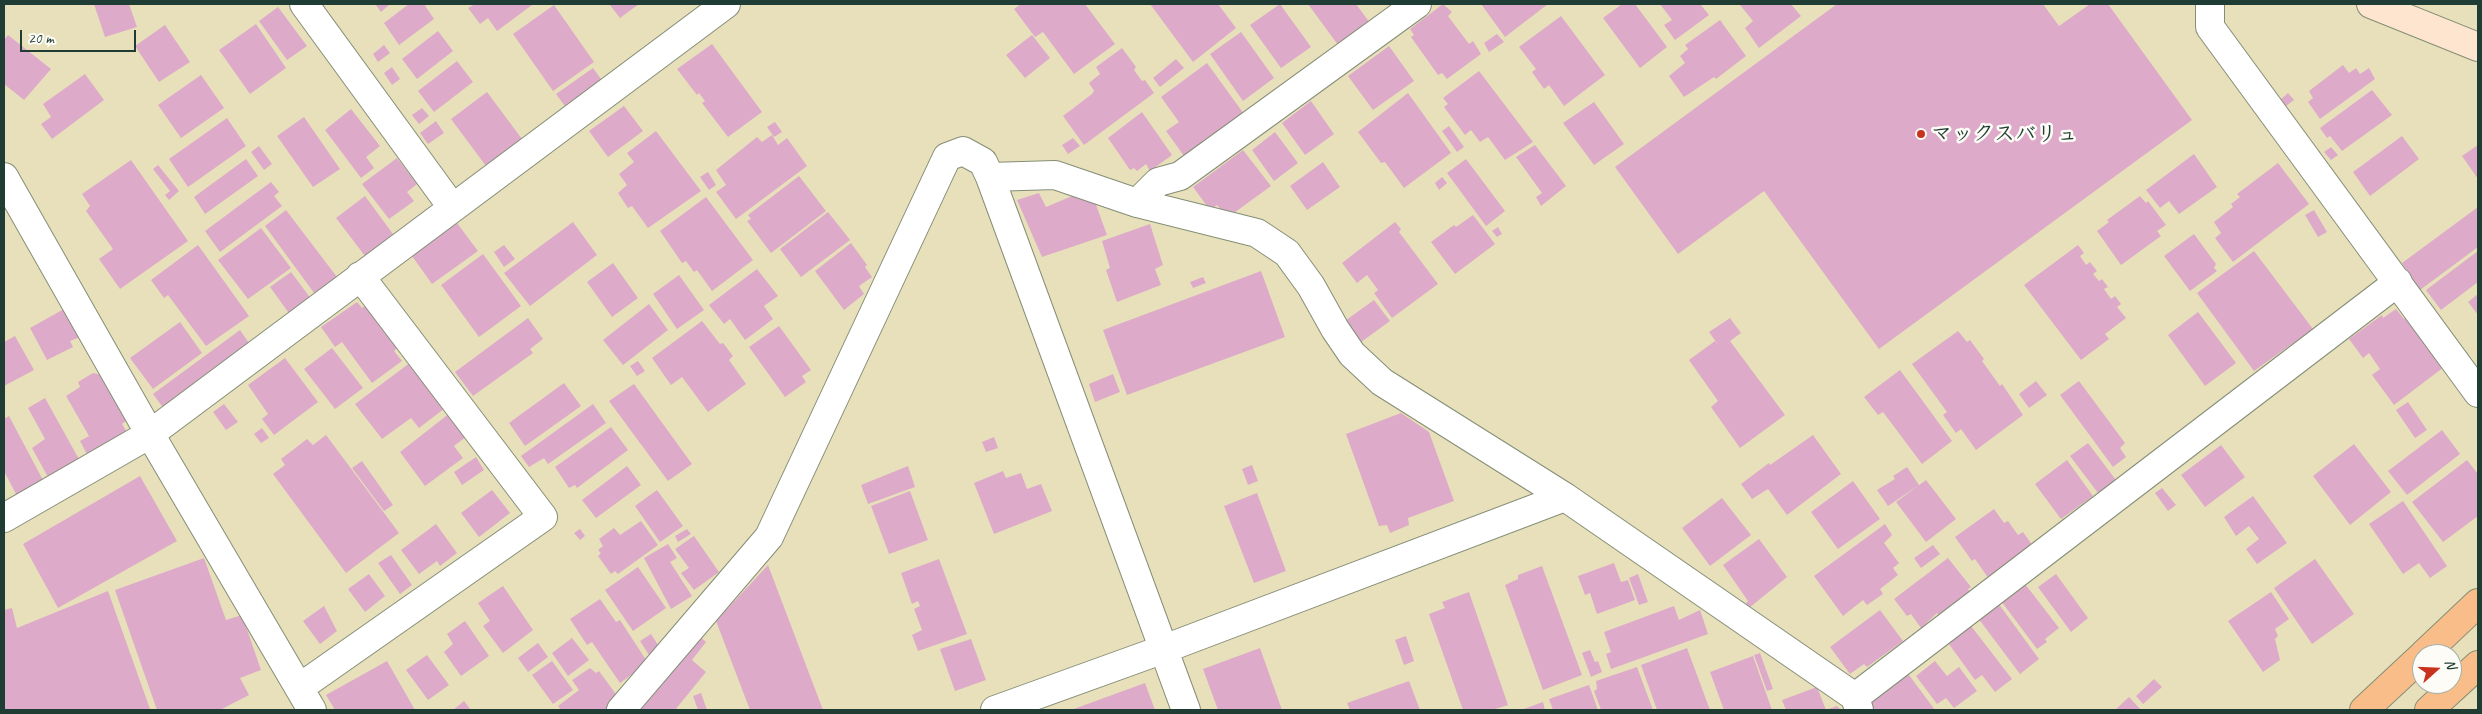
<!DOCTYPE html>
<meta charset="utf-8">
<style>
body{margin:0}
#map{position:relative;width:2482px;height:714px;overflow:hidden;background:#e8e0ba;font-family:Caveat,sans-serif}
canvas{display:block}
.frame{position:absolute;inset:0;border:5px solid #1f3d34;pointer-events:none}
.north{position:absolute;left:2412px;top:644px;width:50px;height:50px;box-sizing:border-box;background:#fdfcf7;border:1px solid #a4b0a9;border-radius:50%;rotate:70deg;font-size:14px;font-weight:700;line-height:20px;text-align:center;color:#1f3d34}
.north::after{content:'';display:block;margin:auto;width:18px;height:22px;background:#c8321e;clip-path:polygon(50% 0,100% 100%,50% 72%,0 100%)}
.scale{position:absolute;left:20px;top:30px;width:116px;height:22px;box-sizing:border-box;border:2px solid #1f3d34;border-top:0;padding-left:6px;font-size:15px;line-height:18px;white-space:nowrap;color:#1f3d34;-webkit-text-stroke:4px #fdfcf7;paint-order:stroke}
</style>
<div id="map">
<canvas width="2482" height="714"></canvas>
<div class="frame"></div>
<div class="north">N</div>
<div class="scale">20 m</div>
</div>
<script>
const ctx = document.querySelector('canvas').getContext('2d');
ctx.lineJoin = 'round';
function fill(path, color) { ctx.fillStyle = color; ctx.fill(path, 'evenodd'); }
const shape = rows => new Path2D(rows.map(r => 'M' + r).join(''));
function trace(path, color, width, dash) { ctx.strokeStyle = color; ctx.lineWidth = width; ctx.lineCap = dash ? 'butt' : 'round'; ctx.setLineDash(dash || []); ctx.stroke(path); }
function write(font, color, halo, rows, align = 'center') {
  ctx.font = font + ' Caveat,"Klee One",sans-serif'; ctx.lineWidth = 5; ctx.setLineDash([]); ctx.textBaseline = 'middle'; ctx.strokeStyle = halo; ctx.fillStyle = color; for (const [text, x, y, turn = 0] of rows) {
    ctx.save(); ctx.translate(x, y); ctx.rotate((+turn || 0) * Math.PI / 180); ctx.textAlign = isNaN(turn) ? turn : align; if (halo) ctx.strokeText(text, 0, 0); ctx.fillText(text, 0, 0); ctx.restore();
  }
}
fill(shape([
 [94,4,129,4,137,27,105,37],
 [375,4,390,4,381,12],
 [409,4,424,4,434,19,399,45,384,23],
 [475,4,531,4,532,5,497,31,488,18,480,24,468,8],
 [609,4,639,4,620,18],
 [1021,4,1085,4,1115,44,1074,74,1043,32,1035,37,1014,9],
 [1150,4,1218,4,1236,28,1193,62],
 [1280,4,1311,47,1281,68,1250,25],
 [1308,4,1356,4,1370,23,1338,45],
 [1443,4,1452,12,1448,16,1469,44,1473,41,1481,54,1447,79,1442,73,1438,75,1411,37,1414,35,1410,29],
 [1481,4,1548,4,1505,37],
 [1622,4,1635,4,1667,47,1640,68,1603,18],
 [1660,4,1700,4,1709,15,1675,40,1664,25,1672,20],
 [1742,4,1791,4,1801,16,1759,48,1745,28,1753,21,1740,5],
 [1837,4,2043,4,2059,26,2090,4,2108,4,2192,120,1879,349,1764,191,1678,254,1615,167],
 [554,5,594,62,553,91,513,34],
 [278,7,307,46,287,60,259,21],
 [1561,16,1605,75,1564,106,1549,85,1544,89,1532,72,1536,69,1519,47],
 [1720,20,1746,56,1716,79,1714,77,1684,97,1669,76,1685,63,1680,56,1688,49,1685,45],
 [256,24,286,68,250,94,219,50],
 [165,25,190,62,159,82,135,46],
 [438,31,453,51,417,79,402,59],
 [1241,32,1274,78,1243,101,1210,54],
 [1497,34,1504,42,1489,52,1484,43],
 [8,35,51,69,24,100,4,84,4,40],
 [1032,35,1050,58,1025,78,1006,55],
 [712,44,762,112,728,137,702,103,705,101,699,93,697,95,677,69],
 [384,45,390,53,378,62,373,54],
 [1389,46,1414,81,1373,110,1348,76],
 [1122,48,1136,67,1134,70,1142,81,1145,80,1154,93,1084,145,1063,116,1092,94,1094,91,1089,83,1100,74,1096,67],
 [1176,59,1184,68,1160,87,1153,78],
 [457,61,473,82,434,112,418,91],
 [1207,63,1244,114,1217,134,1216,132,1204,140,1206,143,1192,152,1191,150,1184,156,1166,131,1179,122,1161,97],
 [2343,65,2349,73,2356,68,2360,74,2369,68,2375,79,2320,119,2308,102,2313,98,2309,91],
 [392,67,400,79,392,85,384,73],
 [593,68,604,83,567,109,556,94],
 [1479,71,1533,142,1505,160,1488,137,1480,142,1471,130,1465,135,1444,107,1448,104,1443,98],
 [85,74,104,100,52,139,41,124,51,117,43,104],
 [201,75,224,108,181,138,158,105],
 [2372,90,2392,115,2342,151,2330,136,2327,138,2320,128],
 [487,92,522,139,486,166,451,119],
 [1408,93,1451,153,1404,188,1385,162,1381,163,1358,132],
 [2288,93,2294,100,2286,106,2281,99],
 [1311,101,1334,134,1305,155,1282,123],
 [1594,102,1624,144,1594,165,1563,123],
 [624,106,643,131,608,157,589,131],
 [422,108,429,116,419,124,412,115],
 [351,109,380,146,366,157,374,168,361,178,325,130],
 [1142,112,1172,155,1150,171,1146,164,1137,171,1134,168,1130,170,1108,138],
 [304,117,340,169,313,187,277,136],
 [227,118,246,146,188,187,169,159],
 [436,121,444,133,428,144,420,133],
 [775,122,782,132,774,137,767,127],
 [1449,126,1464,147,1457,152,1442,131],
 [656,131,701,191,648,228,632,206,628,208,618,193,627,185,619,174,634,162,627,153],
 [1275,132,1298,163,1274,181,1252,150],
 [772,135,778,145,787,138,807,166,736,219,716,192,726,185,716,170,757,137,762,142],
 [2402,136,2419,159,2370,196,2353,172],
 [1073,138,1080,146,1068,154,1062,145],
 [1535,145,1566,186,1541,206,1536,197,1542,193,1516,157],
 [2478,145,2478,179,2462,156],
 [259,146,272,164,264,170,251,152],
 [2331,147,2338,155,2331,160,2324,152],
 [1243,150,1271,186,1227,218,1217,205,1210,210,1193,187],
 [2194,154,2217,187,2179,214,2169,201,2160,208,2146,190],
 [397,158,417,184,407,192,414,201,389,219,362,184],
 [246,159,258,176,205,214,194,197],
 [1466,159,1505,211,1486,226,1447,173],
 [131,160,188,241,120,289,99,259,113,249,86,211,90,206,82,194],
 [1323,162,1340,187,1307,210,1290,186],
 [2278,163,2309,204,2233,262,2215,238,2221,233,2214,222,2233,207,2231,204,2240,197,2237,194],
 [158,165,179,191,169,200,165,195,170,191,153,169],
 [708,172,716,185,709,190,700,177],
 [799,176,826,211,771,253,747,221,751,219,748,215],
 [1442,177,1447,183,1439,190,1435,183],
 [271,182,279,192,274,196,282,206,220,252,205,231],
 [1039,193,1046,207,1072,196,1095,202,1107,235,1042,257,1017,200],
 [365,196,393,234,365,256,336,218],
 [2140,196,2146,203,2148,201,2166,225,2157,231,2161,236,2121,265,2097,231,2109,222,2107,220],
 [706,197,753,260,712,291,697,270,694,272,686,261,682,263,660,231],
 [2478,207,2478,247,2420,290,2402,263],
 [286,210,340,281,317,297,265,226],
 [2314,210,2327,232,2318,237,2305,215],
 [828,212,850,240,801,277,780,249],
 [1473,215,1495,244,1455,274,1431,242,1454,225,1456,227],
 [573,222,597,255,530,306,504,273],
 [1395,222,1401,229,1399,232,1438,284,1392,318,1374,293,1378,290,1367,275,1357,283,1342,263],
 [457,223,478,251,432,284,412,256],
 [1150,224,1163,265,1155,269,1161,285,1117,302,1106,270,1110,268,1102,241],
 [1498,227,1502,234,1497,237,1492,231],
 [261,228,291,268,248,299,218,260],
 [2194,234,2216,264,2214,268,2217,271,2190,291,2164,256],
 [851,243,867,265,865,267,872,277,859,286,864,294,844,310,815,271],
 [198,245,249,316,206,346,168,295,164,298,151,280],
 [504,245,515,259,504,267,494,252],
 [2078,245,2084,253,2080,256,2086,265,2090,262,2097,271,2093,274,2099,281,2102,279,2108,287,2104,289,2111,299,2115,296,2121,304,2117,307,2126,318,2105,334,2109,339,2081,360,2024,285],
 [2254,251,2313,329,2254,371,2197,293],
 [2478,251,2478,282,2441,310,2426,290],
 [483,254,521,306,479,337,441,285],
 [613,263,638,298,612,317,587,282],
 [757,269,778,296,764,306,773,319,745,340,730,319,724,324,709,305],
 [1261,271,1285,337,1127,395,1103,330],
 [291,272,312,300,291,316,270,287],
 [679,275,704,310,677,329,653,294],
 [1203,277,1206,283,1193,288,1190,282],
 [2478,294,2478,315,2468,302],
 [1374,300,1390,321,1357,345,1342,323],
 [357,302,362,308,366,305,397,348,394,351,402,361,372,383,342,342,335,347,321,327],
 [649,304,668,330,623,365,603,340],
 [64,309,80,337,70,341,73,347,47,360,30,328],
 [2396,309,2404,319,2406,317,2444,367,2394,405,2372,375,2380,369,2369,353,2363,358,2349,339,2382,315,2383,318],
 [2198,312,2236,363,2205,386,2168,335],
 [528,318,543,339,530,349,533,353,473,396,455,372],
 [1730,318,1741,333,1730,341,1785,415,1740,448,1711,407,1718,401,1689,360,1715,341,1719,346,1709,332],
 [702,321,720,344,723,343,733,356,729,360,746,384,708,412,682,377,671,385,652,358],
 [180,322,202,353,153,389,130,358],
 [779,326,811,370,802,376,806,382,785,397,749,347],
 [240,330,251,346,164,409,153,394],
 [1958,331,1967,342,1970,340,1984,359,1982,361,2000,386,2002,384,2023,415,1976,450,1961,429,1956,433,1943,415,1947,412,1912,364],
 [15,336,34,370,4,386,4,342],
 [332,348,363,388,335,409,304,369],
 [285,358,318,402,274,435,262,419,268,414,248,385],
 [638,361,645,371,637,376,630,366],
 [411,362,445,408,419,428,411,418,382,439,355,404],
 [1900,370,1952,441,1922,464,1883,412,1878,415,1864,397],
 [93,373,102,375,127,420,122,424,128,434,88,456,80,441,89,436,66,396,80,387,78,382],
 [1113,374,1120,392,1095,402,1089,384],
 [2036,381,2047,395,2029,408,2019,394],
 [2079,381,2125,443,2120,448,2126,457,2113,467,2060,395],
 [564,383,581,406,525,446,509,423],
 [634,384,692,464,668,481,609,401],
 [45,398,80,461,49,479,32,448,45,439,28,408],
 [2408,402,2427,430,2415,438,2396,410],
 [224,404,238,422,226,430,213,412],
 [593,404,606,423,548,464,544,458,529,467,521,456],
 [450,413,467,436,454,446,463,458,425,486,400,452],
 [1401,413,1429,432,1454,501,1408,518,1409,525,1390,533,1387,525,1379,526,1346,434],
 [9,416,44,482,17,496,4,471,4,419],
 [611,427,628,450,577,488,575,485,569,488,555,467],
 [262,428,269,438,261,443,254,434],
 [2442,430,2460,454,2407,495,2388,471],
 [326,435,399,533,346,573,273,474,285,465,281,459,307,439,313,445],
 [1813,435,1841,474,1787,515,1768,489,1752,499,1741,484,1769,463,1770,465],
 [994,437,998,448,986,452,982,442],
 [2088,443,2119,484,2101,497,2070,456],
 [2354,444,2391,492,2350,525,2313,476],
 [2221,445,2245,477,2205,507,2181,475],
 [476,457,484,470,462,485,454,472],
 [2067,460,2093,496,2061,519,2035,484],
 [2467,460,2478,474,2478,516,2443,542,2412,502],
 [362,461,393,505,384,511,352,468],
 [1252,465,1258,481,1248,485,1242,469],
 [627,466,641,485,596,518,582,500],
 [908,466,915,487,868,504,861,485],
 [1907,467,1919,485,1888,506,1877,490,1895,479,1893,476],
 [1003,471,1006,478,1021,473,1027,489,1041,484,1052,511,994,534,974,483],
 [140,476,177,541,58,608,23,544],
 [1926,480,1956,519,1926,542,1896,502],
 [1853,481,1880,519,1838,549,1811,512],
 [2162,488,2176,505,2168,511,2155,493],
 [492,490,510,513,479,537,461,513],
 [657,490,683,526,660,542,635,506],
 [910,491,928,540,889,554,871,506],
 [1257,493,1286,571,1254,583,1224,506],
 [2253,496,2287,543,2257,564,2246,549,2259,539,2249,526,2236,536,2224,517],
 [1722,498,1751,535,1710,566,1682,528],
 [2403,501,2447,566,2430,578,2419,563,2403,574,2369,524],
 [1994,509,2004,523,2008,521,2018,535,2023,532,2033,546,1989,579,1975,559,1972,561,1955,537],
 [641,521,658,545,618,574,615,571,611,574,598,556,601,553,598,550,603,546,599,539,614,528,620,535],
 [436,524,457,553,440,566,437,561,419,574,401,550],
 [1885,524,1892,535,1884,543,1899,563,1893,568,1898,575,1880,589,1883,594,1867,605,1863,600,1843,616,1814,576],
 [580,529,585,536,580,540,574,533],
 [687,529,691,534,678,542,675,536],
 [694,536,719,572,694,590,681,573,689,568,675,549],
 [1759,539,1787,577,1749,608,1746,603,1748,601,1723,565],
 [668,544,677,558,670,562,692,596,671,609,644,558],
 [1933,545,1940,554,1921,568,1914,558],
 [391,555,412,585,400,594,378,563],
 [204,558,226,620,242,615,261,670,240,678,249,695,220,710,157,710,115,590],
 [1948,558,1971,587,1968,589,1971,593,1940,617,1937,613,1921,628,1911,614,1907,616,1894,599],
 [939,559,967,634,918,651,912,635,922,630,914,609,920,606,918,601,912,604,901,573],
 [2315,559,2354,614,2312,644,2274,588],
 [1614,563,1621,582,1628,580,1635,600,1597,614,1590,593,1585,595,1578,576],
 [768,565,823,710,750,710,716,621],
 [1542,566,1582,675,1543,690,1505,585,1518,579,1518,575],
 [638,567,666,608,633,631,605,590],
 [369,574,385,596,365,612,348,589],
 [1638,574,1648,602,1639,605,1629,578],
 [2056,574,2088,618,2071,632,2038,587],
 [2022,580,2059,628,2045,639,2047,642,2037,649,1998,597],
 [503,586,533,630,503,653,483,626,490,621,478,603],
 [108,591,150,709,4,710,4,610,12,608,17,628],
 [1469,592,1508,705,1492,710,1463,710,1429,614,1445,608,1442,602],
 [2271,592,2289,619,2275,629,2278,636,2275,639,2280,660,2263,672,2228,621],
 [600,599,616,622,620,620,648,663,620,683,594,645,592,642,587,645,570,619],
 [1998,603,2039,659,2020,674,1978,618],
 [324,606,337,631,320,644,303,621],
 [1674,606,1679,620,1700,610,1708,634,1611,669,1606,654,1611,652,1604,632],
 [1880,610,1903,641,1867,667,1864,664,1850,674,1830,647],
 [465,621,489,656,461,676,444,652,453,644,447,634],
 [1968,622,2012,679,1995,692,1982,675,1975,680,1946,640],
 [651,634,660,648,649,655,640,641],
 [699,636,706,642,692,660,706,672,675,710,638,710],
 [1406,636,1414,661,1404,665,1395,640],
 [572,638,589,660,568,676,552,653],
 [971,639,986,680,955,691,940,649],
 [538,643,548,657,528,672,518,658],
 [1260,648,1282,710,1218,710,1203,669],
 [1687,648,1710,710,1657,710,1641,665],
 [1590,650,1595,662,1598,661,1602,672,1591,677,1582,653],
 [1760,653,1773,689,1767,691,1754,655],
 [427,655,449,685,428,700,406,670],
 [1753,656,1772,710,1724,710,1710,672],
 [387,661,415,710,335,710,326,695],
 [552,661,573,690,553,704,532,675],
 [1935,661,1947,676,1959,667,1977,691,1954,708,1946,698,1937,704,1916,676],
 [1637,667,1653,710,1601,710,1594,691,1597,689,1596,681],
 [590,668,596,673,599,671,618,697,612,710,561,710,558,706,579,690,572,680],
 [1906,671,1935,710,1873,710,1865,701],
 [2154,679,2162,687,2143,704,2136,696],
 [1409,681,1420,710,1350,710,1347,703],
 [1145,683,1155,710,1071,710],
 [1589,685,1598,710,1553,710,1549,699],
 [1817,687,1826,710,1837,706,1841,710,1786,710,1782,700],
 [701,693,707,710,698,710,693,696],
 [2129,697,2141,710,2115,710],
 [464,701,471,710,453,710],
 [1543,702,1545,710,1521,710]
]), '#ddabc9');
const street = shape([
 [304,4,452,207],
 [2210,4,2210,27,2478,393],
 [4,177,150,434,312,710],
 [990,177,1055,175,1137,203,1158,182,1180,176,1417,4],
 [1137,203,1257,233,1287,253,1311,286,1335,329,1352,354,1382,382,1565,497],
 [4,518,150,434,726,4],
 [299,688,543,517,360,276],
 [1855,697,2398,282],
 [621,710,769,537,947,157,963,151,983,162,990,177,1186,710],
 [995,710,1164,649,1565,497,1855,697,1859,710]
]);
const secondary = shape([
 [2371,4,2478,47]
]);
const primary = shape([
 [2424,654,2478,603],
 [2364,710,2422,656],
 [2429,710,2478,665]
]);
trace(street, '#848e77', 30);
trace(secondary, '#848e77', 30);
trace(primary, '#848e77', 30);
trace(street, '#fff', 28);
trace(secondary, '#fde5d0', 28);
trace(primary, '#f9bd89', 28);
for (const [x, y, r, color] of [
 [1921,134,5,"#c8321e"]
]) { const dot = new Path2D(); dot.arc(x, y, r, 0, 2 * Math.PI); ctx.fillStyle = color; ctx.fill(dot); trace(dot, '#fdfcf7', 2); }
write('bold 21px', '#1f3d34', '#fdfcf7', [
 ["マックスバリュ",1931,134]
], 'left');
</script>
